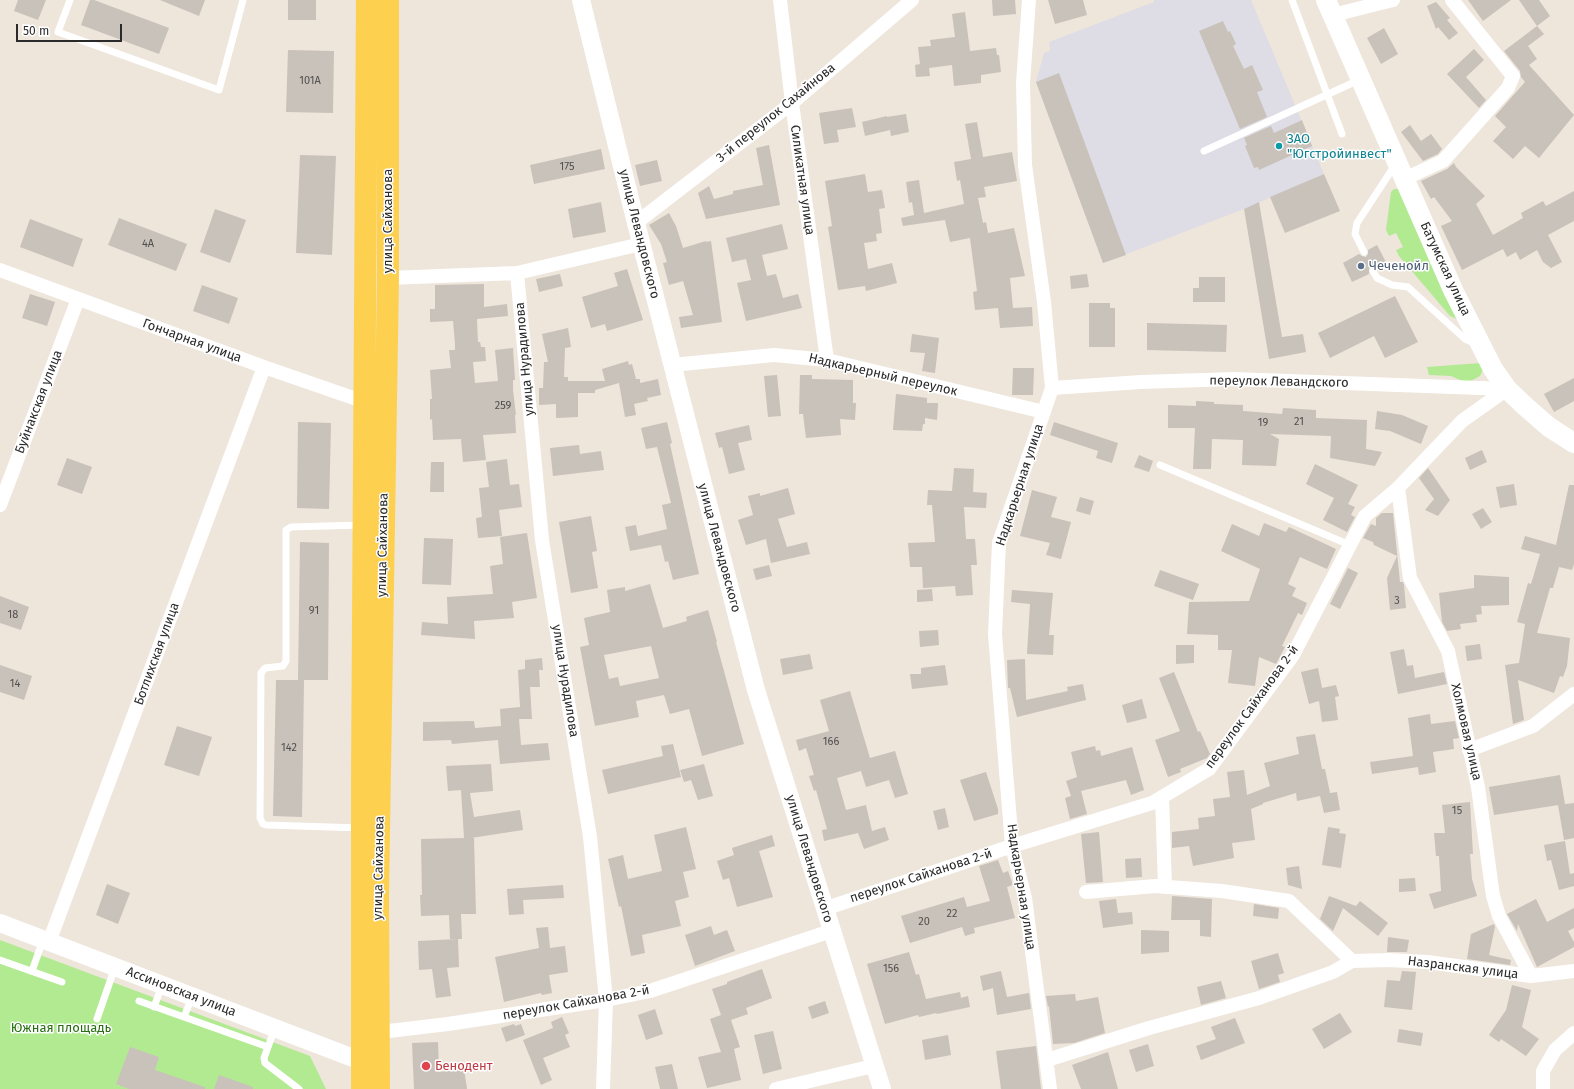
<!DOCTYPE html>
<meta charset="utf-8">
<style>
body{margin:0}
#map{position:relative;width:1574px;height:1089px;overflow:hidden;background:#eee5db;font-family:"Fira Sans",sans-serif}
canvas{display:block}
.scale{position:absolute;left:16px;top:24px;width:106px;height:18px;box-sizing:border-box;border:2px solid #2a2a2a;border-top:0;padding-left:5px;font-size:12px;line-height:14px;white-space:nowrap;color:#2a2a2a;-webkit-text-stroke:3px #fff;paint-order:stroke}
</style>
<div id="map">
<canvas width="1574" height="1089"></canvas>
<div class="scale">50 m</div>
</div>
<script>
const ctx = document.querySelector('canvas').getContext('2d');
ctx.lineJoin = 'round';
function fill(path, color) { ctx.fillStyle = color; ctx.fill(path, 'evenodd'); }
const shape = rows => new Path2D(rows.map(r => 'M' + r).join(''));
function trace(path, color, width, dash) { ctx.strokeStyle = color; ctx.lineWidth = width; ctx.lineCap = dash ? 'butt' : 'round'; ctx.setLineDash(dash || []); ctx.stroke(path); }
function write(font, color, halo, rows, align = 'center') {
  ctx.font = font + ' "Fira Sans",sans-serif'; ctx.lineWidth = 3; ctx.setLineDash([]); ctx.textBaseline = 'middle'; ctx.strokeStyle = halo; ctx.fillStyle = color; for (const [text, x, y, turn = 0] of rows) {
    ctx.save(); ctx.translate(x, y); ctx.rotate((+turn || 0) * Math.PI / 180); ctx.textAlign = isNaN(turn) ? turn : align; if (halo) ctx.strokeText(text, 0, 0); ctx.fillText(text, 0, 0); ctx.restore();
  }
}
fill(shape([
 [1154,0,1251,0,1324,174,1244,209,1103,263,1036,82,1044,53,1050,51,1049,42,1154,2]
]), '#dedce5');
fill(shape([
 [1394,189,1400,189,1459,320,1450,316,1399,256,1396,250,1403,247,1396,233,1389,236,1386,230,1391,192],
 [1481,363,1483,370,1480,376,1467,383,1451,376,1429,375,1427,367],
 [0,940,310,1056,326,1089,0,1089]
]), '#b2ea92');
fill(shape([
 [18,0,46,0,38,20,14,11],
 [90,0,94,0,169,28,159,54,81,25],
 [160,0,205,0,199,16],
 [288,0,316,0,316,20,288,20],
 [992,0,1015,0,1016,14,993,16],
 [1048,0,1083,0,1087,15,1055,24],
 [1468,0,1511,0,1483,21],
 [1519,0,1539,0,1550,16,1537,26],
 [1436,2,1450,18,1447,20,1458,33,1449,40,1438,27,1436,29,1427,6],
 [965,12,970,51,996,48,997,55,999,55,1001,72,981,75,981,83,954,86,952,65,929,68,930,76,916,77,915,65,920,64,918,47,931,46,930,40,955,37,952,14],
 [1223,21,1228,32,1230,31,1236,44,1233,46,1244,69,1252,65,1263,90,1257,92,1267,117,1240,129,1199,31],
 [1537,26,1544,34,1528,46,1537,59,1529,65,1574,115,1539,158,1525,146,1513,159,1493,141,1506,127,1495,116,1525,82,1521,77,1520,71,1504,51],
 [1384,28,1398,54,1381,64,1367,38],
 [1474,49,1484,60,1466,77,1486,100,1479,108,1447,74],
 [288,50,334,51,333,113,286,112],
 [1059,73,1126,255,1103,263,1036,82],
 [852,108,856,127,837,130,839,142,824,144,819,113],
 [906,114,909,132,891,136,890,130,865,136,862,122,887,116,887,117],
 [1302,120,1312,146,1259,170,1258,167,1254,168,1245,146,1247,145,1244,138,1271,126,1274,133],
 [977,122,983,157,1012,152,1017,181,984,187,986,197,978,198,983,223,986,222,988,233,1014,228,1025,276,1010,278,1013,308,1032,307,1033,326,1000,328,998,308,975,310,973,292,977,291,970,238,950,242,945,220,903,226,901,218,914,215,912,202,909,203,906,182,919,180,924,213,964,204,960,180,957,181,954,162,971,159,965,124],
 [1410,125,1421,141,1431,134,1442,149,1438,154,1423,161,1401,132],
 [769,145,780,205,706,219,698,193,709,186,714,199,733,194,733,191,763,185,756,148],
 [601,149,605,169,534,184,530,165],
 [300,155,336,156,332,255,296,253],
 [657,160,662,181,640,186,635,165],
 [1454,163,1456,167,1485,196,1476,204,1493,235,1523,218,1521,213,1543,201,1546,206,1574,191,1574,221,1548,235,1562,262,1551,268,1543,262,1537,250,1520,260,1516,252,1507,257,1503,249,1462,270,1441,226,1452,221,1434,197,1431,199,1421,181,1447,169],
 [865,174,868,192,882,190,885,208,879,209,882,233,876,234,877,241,864,243,868,269,892,263,897,283,866,291,865,286,838,290,828,227,832,226,825,181],
 [1324,174,1340,211,1285,233,1270,197],
 [601,202,606,232,573,238,568,209],
 [1259,202,1282,337,1303,334,1306,352,1269,359,1244,209],
 [215,209,246,220,230,263,200,252],
 [669,213,676,226,683,248,706,241,706,242,711,241,722,322,681,328,679,317,693,315,683,281,669,285,663,263,667,262,661,244,649,225],
 [119,218,187,244,176,271,108,245],
 [30,219,83,239,73,267,20,247],
 [782,224,788,249,762,255,767,276,776,274,783,298,798,294,802,308,746,321,737,283,751,280,746,259,732,262,726,238],
 [1377,245,1387,264,1378,269,1375,267,1371,267,1369,269,1369,274,1352,282,1343,263,1359,254,1362,256,1366,257,1368,254,1368,250],
 [627,269,643,320,607,331,605,324,591,328,582,297,618,286,614,273],
 [560,274,563,286,539,292,536,279],
 [1087,274,1089,287,1071,289,1070,276],
 [1199,277,1225,277,1225,302,1193,302,1193,288,1199,288],
 [484,284,484,307,507,304,508,316,477,319,478,342,480,342,481,347,485,347,486,361,473,362,475,383,498,381,495,350,513,348,515,380,513,380,513,390,516,415,515,415,516,433,483,435,486,460,463,462,461,439,433,440,432,419,430,420,430,399,432,399,430,370,451,368,449,350,455,350,455,344,453,321,430,322,430,309,435,309,435,285],
 [202,285,238,298,229,324,193,311],
 [30,294,55,302,47,326,22,318],
 [1395,296,1418,342,1385,358,1374,336,1330,358,1318,333],
 [1089,303,1110,303,1110,308,1115,308,1115,347,1089,347],
 [1147,323,1227,325,1226,352,1147,350],
 [568,328,571,347,565,348,564,377,568,377,568,381,605,381,602,369,628,361,629,365,632,364,636,379,640,379,640,383,658,379,661,395,647,398,648,401,634,404,636,415,625,417,619,383,595,390,595,393,578,393,578,417,556,418,556,404,539,405,539,388,543,388,544,362,548,362,542,334],
 [912,334,939,338,935,373,922,371,925,353,910,352],
 [1013,368,1034,368,1033,395,1012,395],
 [777,375,781,416,768,417,764,376],
 [800,375,812,375,812,379,853,380,853,403,856,403,855,420,840,419,841,435,806,438,803,414,799,414],
 [1574,378,1574,401,1554,412,1544,394],
 [896,394,927,398,927,403,938,403,937,420,925,418,925,424,923,424,922,431,893,430],
 [1196,401,1214,402,1214,404,1243,405,1243,411,1282,414,1283,408,1316,410,1316,418,1367,420,1366,449,1382,452,1375,466,1330,458,1331,436,1270,434,1279,439,1276,466,1242,465,1243,440,1212,439,1211,469,1193,469,1195,428,1168,428,1168,405,1196,406],
 [1377,411,1402,415,1428,426,1421,444,1390,431,1375,429],
 [298,422,331,423,329,509,297,508],
 [667,422,672,443,670,444,699,574,673,580,668,561,665,562,661,545,630,551,625,527,636,525,638,536,667,529,662,505,671,503,657,447,646,449,641,428],
 [1054,422,1118,443,1112,463,1096,458,1098,451,1050,435],
 [749,425,752,440,738,443,745,470,729,474,722,447,719,448,715,433],
 [579,445,580,454,601,451,604,470,553,476,550,448],
 [1482,450,1487,462,1470,470,1465,458],
 [1139,455,1153,461,1149,472,1134,467],
 [67,458,92,467,82,494,57,485],
 [507,459,510,485,519,484,522,507,499,510,502,536,478,538,476,518,482,517,479,488,489,487,486,462],
 [431,462,444,462,444,492,430,492],
 [1315,464,1358,485,1348,504,1355,507,1351,515,1355,517,1347,532,1323,520,1334,498,1306,484],
 [954,468,974,469,973,492,987,493,986,508,964,507,966,539,975,539,977,565,971,565,973,595,956,596,955,586,923,588,922,567,910,567,908,543,935,542,932,505,927,505,928,490,952,491],
 [1428,468,1450,500,1438,516,1425,510,1434,499,1419,478],
 [1514,484,1517,505,1500,508,1496,487],
 [1569,485,1574,485,1574,564,1572,570,1559,567,1553,588,1550,588,1537,633,1570,638,1567,666,1563,677,1560,676,1554,693,1518,680,1524,720,1513,724,1505,665,1519,663,1525,624,1517,622,1528,583,1531,584,1540,554,1521,549,1525,536,1556,545],
 [788,488,795,514,778,519,787,547,807,542,810,554,771,563,766,539,746,545,738,520,753,515,748,496,760,493,760,496],
 [1032,490,1057,497,1051,517,1071,522,1061,559,1046,555,1050,543,1020,536],
 [1080,497,1094,501,1090,515,1076,511],
 [1483,508,1492,522,1481,529,1472,514],
 [1382,513,1393,513,1400,582,1403,582,1404,585,1406,608,1390,610,1387,578,1397,556,1374,545,1373,542,1363,538,1371,524,1376,526,1376,518],
 [591,516,597,551,592,552,598,588,571,593,559,522],
 [1264,523,1286,532,1289,527,1336,549,1327,569,1300,557,1288,584,1296,588,1292,596,1307,603,1302,615,1298,613,1282,646,1285,647,1276,664,1259,657,1255,686,1228,683,1232,650,1218,650,1218,635,1187,634,1189,602,1249,601,1260,569,1221,551,1232,524,1259,536],
 [527,533,537,598,512,602,514,618,474,621,475,639,421,635,422,622,448,624,447,597,493,594,490,566,503,564,500,537],
 [424,538,453,539,451,585,422,584],
 [300,542,329,543,328,680,298,680],
 [769,565,772,576,756,580,753,569],
 [1348,568,1358,573,1340,609,1330,604],
 [1160,570,1199,584,1193,600,1154,586],
 [1474,575,1509,577,1509,605,1481,606,1482,614,1476,615,1477,622,1460,624,1461,629,1447,631,1442,622,1439,593,1474,588],
 [650,584,663,628,687,621,686,617,708,610,717,642,716,642,744,744,702,756,689,709,670,714,664,695,636,701,639,717,595,726,580,647,589,645,584,618,610,612,607,590,625,587,625,591],
 [651,646,659,678,620,686,618,677,609,679,604,655],
 [932,589,933,601,917,602,917,590],
 [1012,590,1053,593,1049,635,1054,635,1053,655,1027,654,1030,604,1011,602],
 [0,596,29,607,21,630,0,623],
 [938,630,939,645,920,647,919,631],
 [1480,644,1482,659,1467,661,1465,646],
 [1176,645,1194,645,1194,663,1176,664],
 [1404,649,1407,666,1413,665,1415,678,1444,672,1447,684,1398,694,1390,652],
 [810,654,813,669,783,675,780,659],
 [542,658,543,670,539,670,540,687,530,687,532,719,519,719,521,745,548,743,550,760,500,764,498,740,452,744,451,740,423,741,423,722,474,721,475,728,501,726,500,709,520,707,518,670,525,669,525,660],
 [1025,659,1026,700,1068,691,1067,687,1083,684,1086,700,1017,717,1010,688,1008,688,1007,660],
 [0,665,32,676,24,700,0,692],
 [945,665,948,685,912,689,910,674,921,674,921,668],
 [1318,668,1322,688,1336,685,1339,696,1335,697,1338,720,1322,722,1319,701,1309,704,1301,672],
 [1174,672,1198,732,1200,731,1210,754,1207,758,1180,769,1181,772,1168,777,1155,740,1180,731,1159,678],
 [276,680,304,680,302,817,273,816],
 [850,691,870,758,895,751,908,794,895,798,889,780,866,787,861,771,837,778,846,810,866,805,872,831,885,827,889,840,864,849,858,833,824,841,822,830,827,829,816,790,814,791,809,776,814,775,806,748,799,751,796,740,829,731,820,700],
 [1142,699,1147,718,1127,723,1122,705],
 [1430,714,1431,724,1455,721,1459,738,1453,739,1454,749,1433,752,1436,772,1419,775,1418,767,1372,774,1370,762,1413,756,1408,718],
 [177,726,212,737,199,776,164,765],
 [1315,734,1322,769,1325,769,1330,793,1337,792,1340,810,1324,813,1320,796,1297,801,1296,793,1263,803,1263,804,1251,809,1255,840,1232,843,1234,858,1193,866,1189,846,1172,848,1172,832,1199,829,1198,818,1215,816,1213,799,1230,797,1227,772,1244,770,1247,795,1270,786,1264,763,1299,754,1296,737],
 [673,744,681,777,608,794,602,770,663,756,661,746],
 [1095,746,1096,751,1100,750,1101,756,1132,747,1144,790,1131,795,1126,780,1081,791,1087,814,1070,819,1065,798,1071,796,1066,781,1077,777,1071,752],
 [491,764,493,791,470,793,474,817,520,810,523,830,471,838,474,838,476,914,461,914,462,939,450,939,449,915,421,916,420,895,422,895,421,839,464,838,461,790,448,791,446,766],
 [704,764,713,796,698,800,691,780,684,782,680,770],
 [986,772,998,809,998,814,974,821,960,780],
 [1560,775,1565,804,1494,815,1489,787],
 [1470,802,1473,854,1470,854,1472,879,1477,896,1434,909,1429,894,1441,891,1439,856,1436,856,1434,833,1445,833,1442,805],
 [1574,803,1574,838,1564,840,1558,805],
 [945,808,949,827,938,830,933,811],
 [686,827,696,869,683,872,689,897,675,901,681,926,642,935,645,953,631,956,621,906,619,907,608,859,623,855,628,879,662,871,654,835],
 [1328,827,1340,829,1339,833,1346,834,1341,868,1322,865],
 [1099,832,1103,882,1086,883,1081,834],
 [772,835,775,846,759,851,773,897,737,907,729,878,723,880,717,861,734,855,732,848],
 [1565,841,1570,874,1574,873,1574,886,1559,890,1551,860,1547,861,1544,845],
 [1141,858,1142,877,1126,878,1125,859],
 [998,860,1003,873,1008,871,1013,885,1007,887,1015,918,974,928,975,933,965,936,962,927,910,943,901,916,964,897,967,907,990,901,979,866],
 [1299,866,1302,889,1288,885,1286,868],
 [1415,878,1416,891,1399,892,1399,879],
 [107,884,130,893,118,924,96,915],
 [563,885,564,898,523,900,524,914,509,915,507,889],
 [1172,896,1212,899,1211,937,1200,936,1200,920,1171,920],
 [1329,896,1356,906,1360,901,1388,923,1378,936,1343,908,1333,931,1320,919],
 [1116,899,1118,913,1132,912,1133,924,1103,928,1099,901],
 [1536,899,1547,922,1574,908,1574,928,1568,931,1574,942,1574,947,1537,967,1518,924,1517,931,1507,914],
 [1254,904,1279,908,1278,919,1253,916],
 [1494,924,1495,927,1489,955,1511,960,1510,965,1467,959,1471,934],
 [711,926,714,935,727,930,735,951,695,966,685,935],
 [548,927,550,948,565,946,568,972,549,975,552,993,542,995,541,993,504,1002,495,957,539,948,536,928],
 [1141,930,1169,931,1169,952,1141,954],
 [1388,937,1409,940,1407,952,1387,952],
 [458,939,459,967,447,968,451,996,436,998,432,969,419,970,418,941],
 [909,952,916,975,919,974,926,999,960,992,961,998,968,996,970,1007,937,1014,936,1013,919,1017,918,1015,885,1024,867,964],
 [1278,953,1284,973,1278,975,1280,982,1259,989,1251,961],
 [762,969,772,998,746,1008,748,1014,731,1020,740,1047,734,1049,741,1080,707,1088,698,1057,721,1052,710,1019,721,1015,712,989,727,984,727,982],
 [1001,971,1007,997,1029,993,1031,1009,997,1015,993,988,983,991,980,976],
 [1402,971,1416,972,1412,1010,1384,1007,1387,980,1400,981],
 [1221,981,1226,998,1201,1005,1197,987],
 [1512,985,1531,990,1522,1027,1539,1039,1526,1056,1501,1039,1499,1042,1489,1035,1506,1010],
 [1075,994,1076,1001,1098,997,1105,1033,1074,1043,1053,1044,1049,1006,1048,1007,1046,996],
 [825,1001,829,1013,812,1019,808,1007],
 [655,1009,663,1034,646,1040,638,1015],
 [1340,1013,1352,1032,1324,1049,1312,1029],
 [562,1017,569,1033,565,1035,570,1047,543,1058,552,1080,541,1085,523,1040,553,1028,551,1022],
 [1235,1018,1245,1043,1201,1060,1196,1046,1216,1039,1211,1027],
 [514,1024,515,1026,521,1024,525,1035,506,1042,501,1028],
 [1399,1029,1423,1033,1421,1046,1397,1042],
 [773,1031,782,1069,763,1074,754,1035],
 [948,1035,951,1055,925,1060,922,1040],
 [438,1042,439,1072,464,1069,467,1089,414,1089,412,1043],
 [1148,1044,1154,1066,1136,1072,1129,1050],
 [1036,1046,1041,1089,1001,1089,996,1051],
 [130,1047,159,1057,155,1070,205,1087,205,1089,129,1089,116,1084],
 [1108,1052,1118,1089,1081,1089,1072,1065],
 [672,1064,678,1089,660,1089,655,1067],
 [219,1075,253,1087,253,1089,214,1089]
]), '#c9c2ba');
trace(shape([
 [70,0,58,32,219,90,243,0],
 [1292,0,1342,134],
 [1204,151,1359,80],
 [1364,252,1355,234,1357,223,1395,165],
 [1373,271,1377,278,1392,285,1408,287,1465,339,1474,343],
 [1160,465,1350,545],
 [361,828,266,825,263,824,260,818,261,673,265,668,283,666,286,661,286,530,291,527,362,525],
 [0,960,62,982],
 [32,971,43,940],
 [139,1001,268,1047,275,1028],
 [154,1007,162,985],
 [184,1017,192,997],
 [97,1019,115,967],
 [268,1047,264,1058,265,1063,299,1089]
]), '#fff', 7);
trace(shape([
 [780,0,792,103,827,360],
 [1029,0,1023,83,1025,165,1044,302,1052,388,999,543,995,634,1012,846,1025,898,1050,1089],
 [1333,15,1393,0],
 [1404,179,1443,161,1508,88,1513,76,1452,0],
 [636,223,792,103,912,0],
 [0,270,264,367,365,402,371,402],
 [517,273,542,540,590,837,606,1000,603,1089],
 [388,278,517,273,641,244],
 [672,365,774,355,827,360,1044,412],
 [1052,388,1141,382,1234,379,1507,389],
 [1398,488,1410,578,1448,651,1478,787,1493,896,1499,916,1531,976],
 [0,505,78,299],
 [1469,750,1533,726,1574,694],
 [1162,797,1165,887],
 [1086,892,1155,886,1222,891,1289,901,1352,961],
 [824,909,1012,846,1152,803,1209,769,1293,655,1365,516,1398,488,1462,421,1507,389],
 [49,942,264,367],
 [372,1033,448,1024,606,1000,650,991,831,931],
 [1047,1060,1149,1028,1259,998,1333,972,1352,961,1388,960,1427,962,1531,976,1574,971],
 [776,1089,873,1066],
 [1543,1089,1543,1071,1555,1050,1574,1033]
]), '#fff', 14);
trace(shape([
 [581,0,636,223,756,690,882,1089],
 [0,923,361,1061]
]), '#fff', 18);
trace(shape([
 [1326,0,1453,290,1493,369,1507,389,1526,407,1549,427,1574,443]
]), '#fff', 20);
trace(shape([
 [362,1089,362,778,367,0],
 [379,1089,378,893,388,278,388,0]
]), '#fed050', 22);
for (const [x, y, r, color] of [
 [1279,146,4,"#0f9aa8"],
 [1361,266,4,"#5c6f8a"],
 [426,1066,5,"#e0444e"]
]) { const dot = new Path2D(); dot.arc(x, y, r, 0, 2 * Math.PI); ctx.fillStyle = color; ctx.fill(dot); trace(dot, '#fff', 1.5); }
write('11px', '#52504e', null, [
 ["101А",310,81],
 ["175",567,167],
 ["4А",148,244],
 ["259",503,406],
 ["21",1299,422],
 ["19",1263,423],
 ["3",1397,601],
 ["91",314,611],
 ["18",13,615],
 ["14",15,684],
 ["166",831,742],
 ["142",289,748],
 ["15",1457,811],
 ["22",952,914],
 ["20",924,922],
 ["156",891,969]
]);
write('13px', '#2a2a2a', '#fff', [
 ["3-й переулок Сахайнова",776,113,-39],
 ["Силикатная улица",802,180,82],
 ["улица Сайханова",388,221,-90],
 ["улица Левандовского",639,234,76],
 ["Батумская улица",1445,269,65],
 ["Гончарная улица",192,341,20],
 ["улица Нурадилова",525,359,-95],
 ["Надкарьерный переулок",883,375,13],
 ["переулок Левандского",1279,382,1],
 ["Буйнакская улица",39,402,-69],
 ["Надкарьерная улица",1020,485,-72],
 ["улица Сайханова",383,545,-89],
 ["улица Левандовского",719,548,75],
 ["Ботлихская улица",157,654,-70],
 ["улица Нурадилова",565,681,81],
 ["переулок Сайханова 2-й",1252,707,-54],
 ["Холмовая улица",1466,732,77],
 ["улица Левандовского",809,859,73],
 ["улица Сайханова",379,868,-89],
 ["переулок Сайханова 2-й",921,876,-18],
 ["Надкарьерная улица",1021,887,81],
 ["Назранская улица",1463,968,7],
 ["Ассиновская улица",181,992,21],
 ["переулок Сайханова 2-й",576,1003,-10]
]);
write('13px', '#0d838f', '#fff', [
 ["ЗАО",1287,139],
 ["\"Югстройинвест\"",1287,154]
], 'left');
write('13px', '#4e5e75', '#fff', [
 ["Чеченойл",1369,266]
], 'left');
write('13px', '#296e13', '#fff', [
 ["Южная площадь",61,1028]
]);
write('13px', '#be3a42', '#fff', [
 ["Бенодент",435,1066]
], 'left');
</script>
